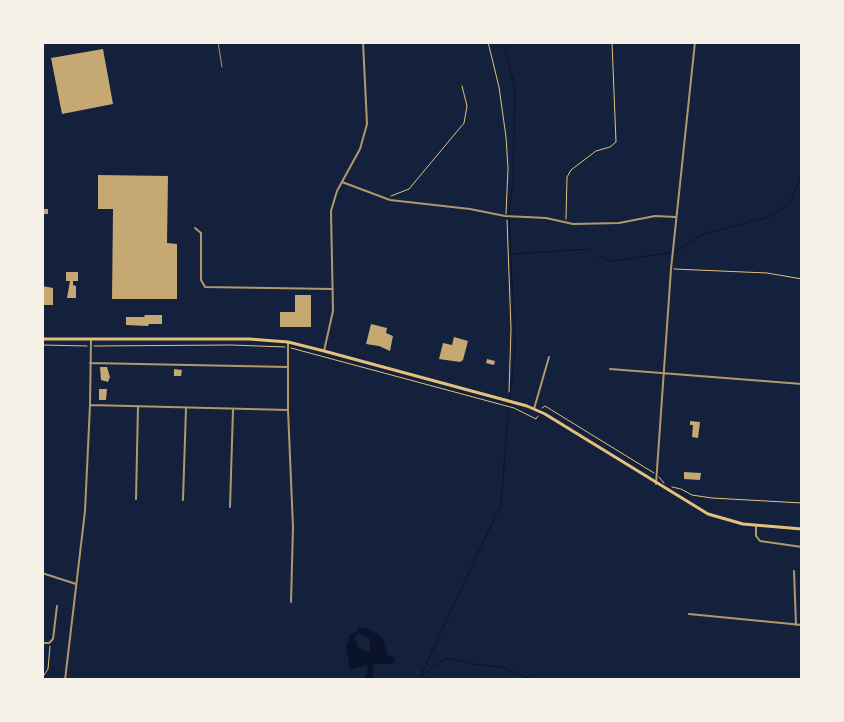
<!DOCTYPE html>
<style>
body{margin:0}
#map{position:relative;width:844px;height:722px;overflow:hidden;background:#14213d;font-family:Figtree,sans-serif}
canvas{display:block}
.frame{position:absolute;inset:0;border:44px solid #f6f1e7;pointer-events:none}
</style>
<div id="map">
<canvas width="844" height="722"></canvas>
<div class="frame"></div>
</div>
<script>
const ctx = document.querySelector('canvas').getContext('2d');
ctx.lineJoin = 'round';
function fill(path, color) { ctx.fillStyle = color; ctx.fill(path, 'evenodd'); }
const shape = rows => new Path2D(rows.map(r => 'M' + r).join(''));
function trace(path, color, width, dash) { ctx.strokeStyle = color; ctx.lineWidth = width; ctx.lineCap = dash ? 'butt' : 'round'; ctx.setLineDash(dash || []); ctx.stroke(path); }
fill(shape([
 [364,627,379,634,383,639,388,656,394,657,395,663,391,664,373,664,373,679,365,679,368,668,366,665,350,670,346,644,349,642,349,635,357,631,358,628],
 [359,633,370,639,370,650,366,652,358,647,355,636]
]), '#0b132b');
trace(shape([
 [503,42,515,88,513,179,509,214,515,348,510,399],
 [677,251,700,235,768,217,777,212,791,201,802,172],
 [512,254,589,249],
 [598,256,611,261,669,253],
 [421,675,501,504,509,403],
 [419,680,421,675,447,658,474,664,502,667,532,680]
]), '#0b132b', 1);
fill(shape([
 [103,49,113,104,62,114,51,58],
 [98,175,168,176,167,243,177,244,177,299,112,299,113,209,98,209],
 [42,209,48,209,48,214,42,214],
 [66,272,78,272,78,281,73,281,73,285,76,286,76,298,67,298,70,281,66,281],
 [42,286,53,288,53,305,42,305],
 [295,295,311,295,311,327,280,327,280,312,295,312],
 [145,315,162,315,162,324,149,324,148,326,126,325,126,317,144,317],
 [371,324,387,328,386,333,393,336,390,351,379,346,366,344],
 [454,337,468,341,463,360,460,362,439,359,443,343,452,345],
 [487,359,495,361,494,365,486,363],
 [100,367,107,367,110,377,108,382,101,380],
 [174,369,182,370,181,376,174,376],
 [99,389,107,389,106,400,99,400],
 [690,421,700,422,698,438,692,437,693,425,690,425],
 [684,472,701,473,700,480,684,479]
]), '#c6a872');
trace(shape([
 [488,42,499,87,506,137,508,168,506,214],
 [391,196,409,189,464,123,467,106,462,86],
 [566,219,567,177,571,170,596,151,610,147,616,142,612,42],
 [507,220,511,329,509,392],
 [674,269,767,273,802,279],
 [42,345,87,346],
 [94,346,231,345,285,347],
 [291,348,514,408,536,419,538,416],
 [542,408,545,406,654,473],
 [659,477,664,483],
 [672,487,681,489,692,495,712,498,802,503],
 [42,678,48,669,50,646]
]), '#e5c07b', 1);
trace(shape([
 [218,42,222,67]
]), '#b1986c', 1);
trace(shape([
 [42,45,46,42],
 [342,182,390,200,470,209,505,216,546,218,573,224,619,223,655,216,676,217],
 [195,228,201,233,201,280,205,287,333,289],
 [288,342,288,410,293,527,291,602],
 [324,351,333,311,331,211,337,191,360,149,367,124,363,42],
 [90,363,288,367],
 [610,369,802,384],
 [90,405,288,410],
 [534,409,549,357],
 [656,484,671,269,695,42],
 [136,499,138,406],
 [183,500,186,408],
 [230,507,233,410],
 [756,526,756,536,760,541,802,547],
 [794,571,796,625],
 [42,573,76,584],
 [689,614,802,625],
 [42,643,49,643,53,639,57,606],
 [65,680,85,511,90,405,91,339]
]), '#b1986c', 2);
trace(shape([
 [42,339,249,339,288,342,324,351,527,406,545,414,708,514,743,524,802,529]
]), '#e5c07b', 3);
</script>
